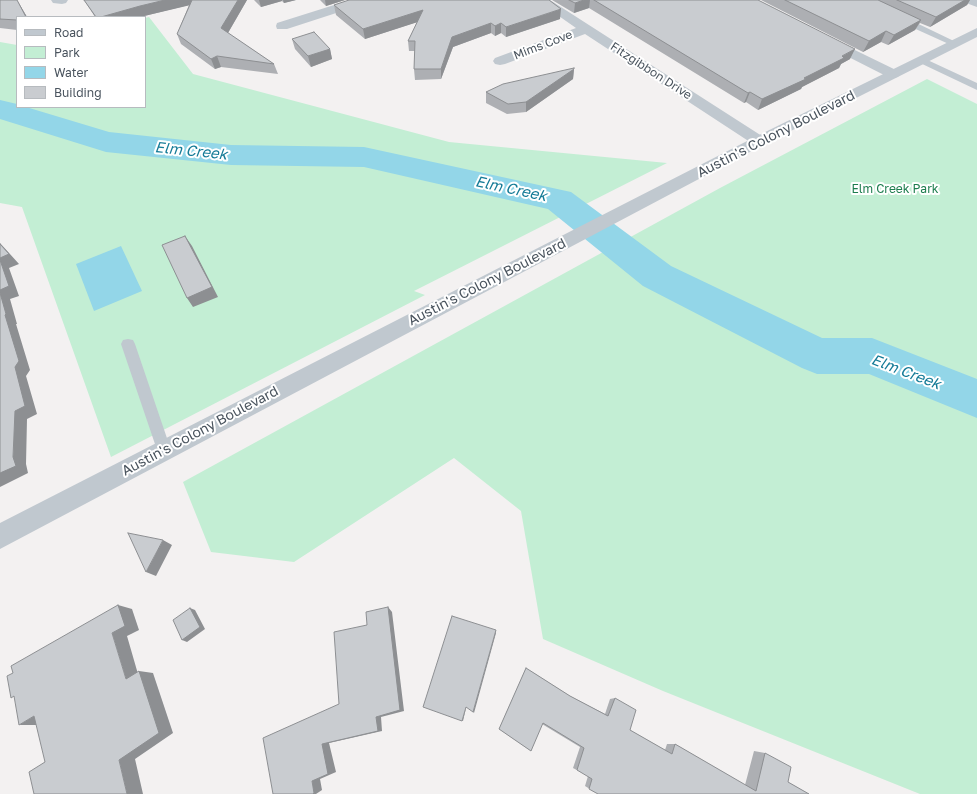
<!DOCTYPE html>
<style>
body{margin:0}
#map{position:relative;width:977px;height:794px;overflow:hidden;background:#f3f1f1;font-family:"Golos Text",sans-serif}
canvas{display:block}
.legend{position:absolute;left:16px;top:16px;width:130px;height:92px;box-sizing:border-box;background:#fff;border:1px solid #b7bbbf;margin:0;padding:5px 7px;list-style:none;font-size:12px;color:#4a545e}
.legend li{display:flex;align-items:center;gap:8px;height:20px}
.legend b{width:20px;border:1px solid #b7bbbf}
</style>
<div id="map">
<canvas width="977" height="794"></canvas>
<ul class="legend">
<li><b style="height:5px;background:#c0c8cf"></b>Road</li>
<li><b style="height:11px;background:#c3eed4"></b>Park</li>
<li><b style="height:11px;background:#93d6e8"></b>Water</li>
<li><b style="height:11px;background:#c9ccd0"></b>Building</li>
</ul>
</div>
<script>
const ctx = document.querySelector('canvas').getContext('2d');
ctx.lineJoin = 'round';
function fill(path, color) { ctx.fillStyle = color; ctx.fill(path, 'evenodd'); }
const shape = rows => new Path2D(rows.map(r => 'M' + r).join(''));
function trace(path, color, width, dash) { ctx.strokeStyle = color; ctx.lineWidth = width; ctx.lineCap = dash ? 'butt' : 'round'; ctx.setLineDash(dash || []); ctx.stroke(path); }
function write(font, color, halo, rows, align = 'center') {
  ctx.font = font + ' "Golos Text",sans-serif'; ctx.lineWidth = 4; ctx.setLineDash([]); ctx.textBaseline = 'middle'; ctx.strokeStyle = halo; ctx.fillStyle = color; for (const [text, x, y, turn = 0] of rows) {
    ctx.save(); ctx.translate(x, y); ctx.rotate((+turn || 0) * Math.PI / 180); ctx.textAlign = isNaN(turn) ? turn : align; if (halo) ctx.strokeText(text, 0, 0); ctx.fillText(text, 0, 0); ctx.restore();
  }
}
fill(shape([
 [149,17,193,74,449,142,667,163,414,291,425,295,111,457,22,207,0,203,0,42,17,45,17,107,145,107,145,18],
 [927,79,977,104,977,794,920,794,663,691,543,639,521,511,454,458,294,562,211,552,183,482,720,188]
]), '#c3eed4');
fill(shape([
 [121,246,142,291,94,311,76,264]
]), '#93d6e8');
fill(shape([
 [0,100,17,104,17,107,26,107,109,132,231,145,364,147,571,192,671,266,822,338,872,338,977,379,977,418,869,374,817,374,802,368,643,286,548,209,364,167,231,165,106,152,0,119,0,100]
]), '#93d6e8');
fill(shape([
 [898,17,904,17,958,43,957,45,951,45,898,21,898,17],
 [921,57,977,83,977,90,918,62,917,60,921,57],
 [128,339,133,340,135,344,171,450,169,455,164,457,159,455,157,450,121,344,123,340,128,339]
]), '#c0c8cf');
fill(shape([
 [51,0,68,0,66,3,62,4,53,3,51,0],
 [350,0,369,0,367,3,287,29,277,29,276,26,277,23,350,0],
 [536,0,550,0,765,138,767,141,765,144,759,146,753,144,585,34,505,64,500,65,495,64,493,61,495,58,576,28,536,0],
 [964,0,977,0,977,7,966,3,964,0],
 [826,36,898,71,900,74,898,77,893,78,888,77,821,43,819,40,821,37,826,36]
]), '#c0c8cf');
fill(shape([
 [977,28,977,37,765,144,0,549,0,523,753,138,977,28]
]), '#c0c8cf');
fill(shape([
 [0,0,17,0,27,17,17,17,17,30,0,28],
 [84,0,247,0,228,33,274,64,278,74,221,67,215,69,181,44,177,34,189,5,140,17,95,17],
 [254,0,296,0,284,3,282,1,261,7],
 [320,0,345,0,326,6],
 [552,0,758,0,850,59,841,64,839,68,802,87,801,89,758,110,746,102,744,103,589,8,574,13],
 [761,0,970,0,967,5,930,27,920,23,915,30,888,45,881,42,863,52],
 [334,5,560,19,506,37,501,33,495,36,491,33,453,47,441,79,415,80,414,69,415,51,409,51,408,41,417,22,365,39,336,15],
 [292,39,330,49,332,59,311,67,295,49],
 [574,69,573,79,526,112,507,114,486,103,486,92],
 [526,668,570,696,605,714,610,699,615,698,630,730,665,750,667,744,675,744,745,785,754,751,765,753,788,782,809,794,598,794,585,786,588,776,573,768,580,747,542,724,531,751,499,729]
]), '#adafb3');
fill(shape([
 [17,0,27,17,26,17],
 [165,0,198,0,199,3,140,17,101,17,140,6],
 [238,0,247,0,225,38,221,28],
 [259,0,282,0,282,1,261,7],
 [283,0,296,0,284,3],
 [325,0,345,0,326,6],
 [584,0,590,0,589,8,574,13,575,3],
 [965,0,970,0,967,5,930,27,936,17],
 [561,9,560,19,506,37,506,27],
 [423,10,424,20,365,39,363,29],
 [921,20,915,30,888,45,894,35],
 [491,23,491,33,453,47,441,79,441,69,452,37],
 [501,23,501,33,495,36,495,26],
 [886,31,881,42,863,52,869,41],
 [330,49,332,59,311,67,308,56],
 [855,49,850,59,841,64,839,68,802,87,801,89,758,110,762,99,804,78],
 [217,56,221,67,215,69,211,59],
 [574,69,573,79,526,112,526,102],
 [750,92,746,102,744,103,748,93],
 [185,236,192,246,218,297,193,307,187,298],
 [0,243,19,264,9,268,19,296,10,299,17,324,16,324,30,370,26,376,37,414,27,419,26,464,28,473,0,487,0,473,13,457,15,367,0,293],
 [163,540,172,545,156,576,146,572],
 [118,605,132,609,139,630,127,636,140,681,126,679,112,633],
 [388,607,392,612,404,711,381,717,382,731,329,743,336,772,320,779,322,790,316,794,313,794,312,781,322,744,376,717],
 [190,608,195,610,205,629,187,642,182,640],
 [496,630,496,633,474,713,473,712],
 [139,671,153,673,173,733,135,759,143,794,127,794,119,760],
 [466,707,466,708,463,721,462,721],
 [34,716,39,725,19,725]
]), '#8d8f92');
const building = shape([
 [0,0,17,0,26,17,17,17,17,20,0,19,0,0],
 [84,0,165,0,140,6,101,17,96,17,84,0],
 [192,0,238,0,221,28,274,64,217,56,211,59,177,34,192,0],
 [349,0,549,0,561,9,506,27,501,23,495,26,491,23,452,37,441,69,414,69,415,41,408,41,423,10,363,29,334,5,349,0],
 [569,0,584,0,575,3,569,0],
 [594,0,758,0,855,49,842,56,844,58,804,78,806,79,762,99,750,92,748,93,594,0],
 [785,0,878,0,921,20,894,35,886,31,869,41,785,0],
 [897,0,965,0,936,17,897,0],
 [314,32,330,49,308,56,292,39,314,32],
 [574,68,574,69,526,102,508,104,486,92,503,84,574,68],
 [185,236,212,287,187,298,162,245,185,236],
 [0,244,9,254,0,258,0,244],
 [0,260,9,286,0,290,0,260],
 [0,293,6,314,5,315,19,361,15,367,25,406,15,411,13,457,16,466,0,473,0,293],
 [128,533,163,540,146,572,128,533],
 [118,605,125,626,112,633,126,679,139,671,159,733,119,760,127,794,34,794,29,772,45,762,34,716,19,725,14,696,11,698,7,676,13,673,11,666,118,605],
 [388,607,400,710,376,717,378,731,322,744,328,774,312,781,314,793,313,794,273,794,263,738,339,704,334,632,367,625,366,612,388,607],
 [190,608,200,627,182,640,173,620,190,608],
 [452,616,496,630,473,712,466,707,462,721,423,707,452,616],
 [526,668,570,696,608,716,615,698,636,710,630,730,672,754,675,744,756,791,765,753,791,767,788,782,809,794,598,794,589,789,592,779,577,770,584,748,543,723,531,751,499,729,526,668]
]);
fill(building, '#c9ccd0');
trace(building, '#8d8f92', 1);
write('12px', '#4a545e', '#fff', [
 ["Mims Cove",543,45,-21],
 ["Fitzgibbon Drive",651,71,33]
]);
write('12px', '#1d7d4e', '#fff', [
 ["Elm Creek Park",895,189]
]);
write('14px', '#4a545e', '#fff', [
 ["Austin's Colony Boulevard",776,134,-27],
 ["Austin's Colony Boulevard",487,282,-27],
 ["Austin's Colony Boulevard",200,431,-28]
]);
write('italic 15px', '#157b97', '#fff', [
 ["Elm Creek",191,151,6],
 ["Elm Creek",511,189,12],
 ["Elm Creek",906,372,21]
]);
</script>
